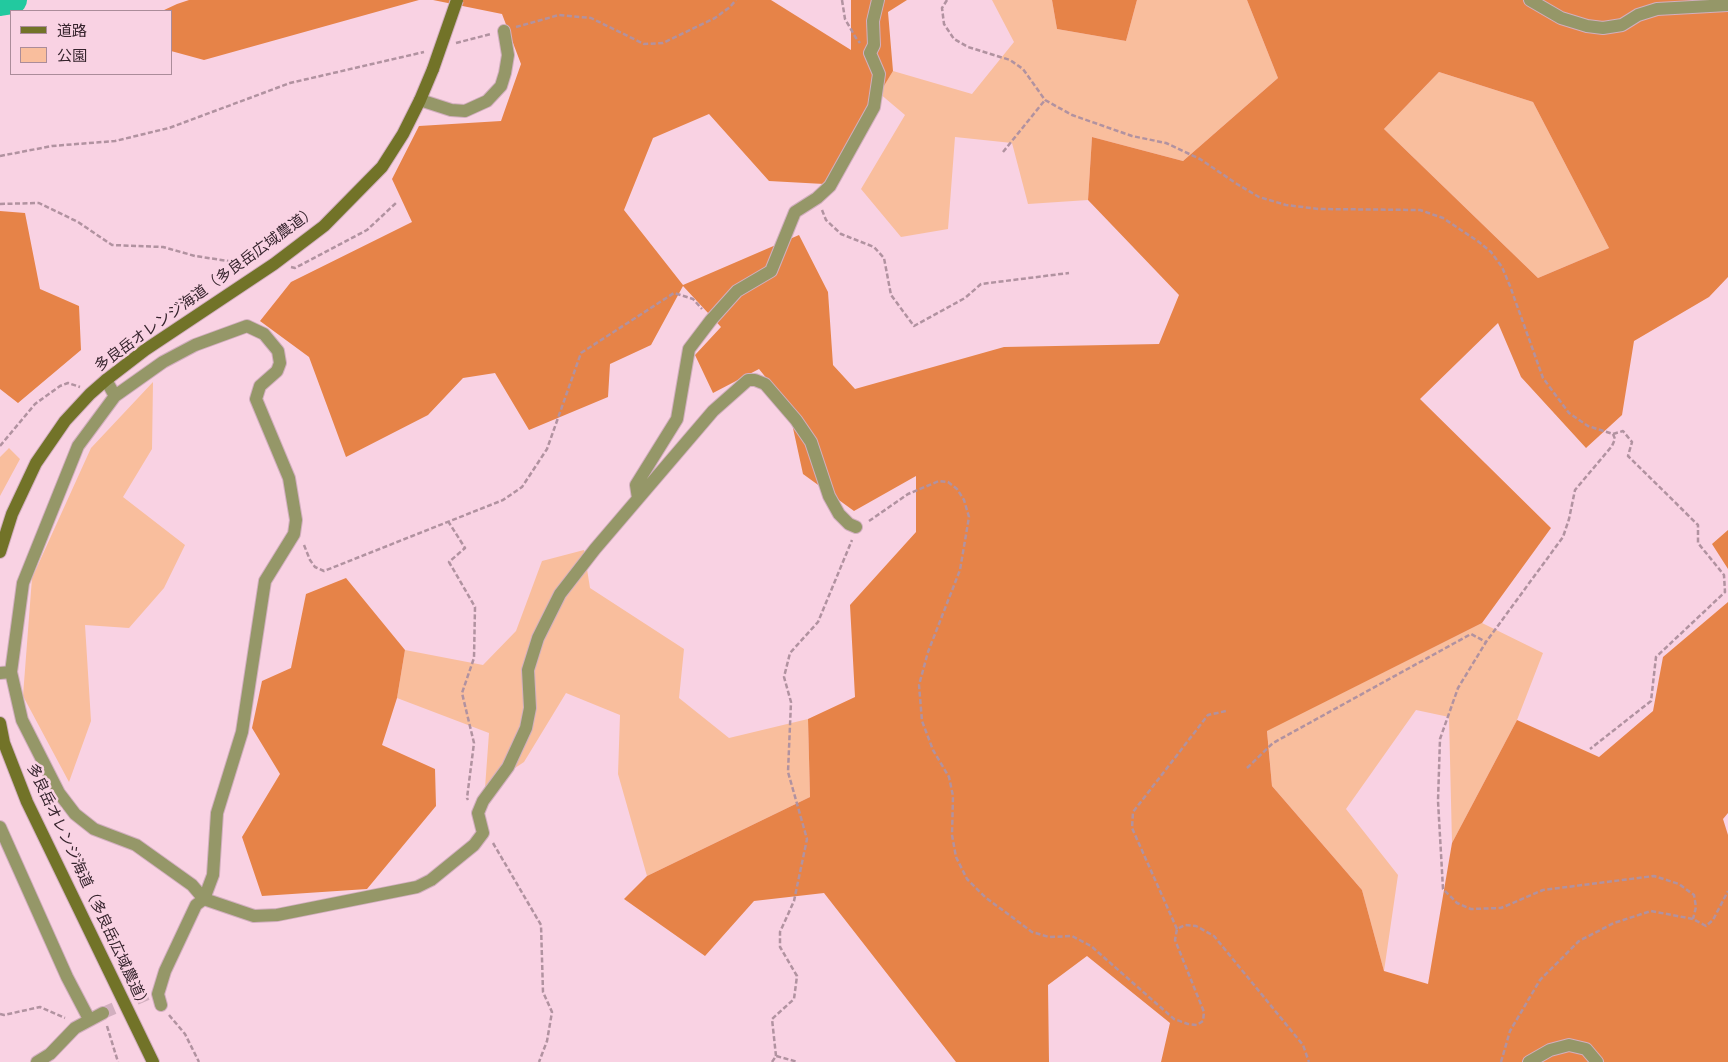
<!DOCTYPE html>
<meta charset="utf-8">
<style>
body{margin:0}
#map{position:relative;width:1728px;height:1062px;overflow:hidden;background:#f9d2e3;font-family:"Zilla Slab","Noto Sans JP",serif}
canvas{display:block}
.legend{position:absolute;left:10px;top:10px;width:162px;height:65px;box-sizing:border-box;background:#f9d2e3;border:1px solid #ab8c9a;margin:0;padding:6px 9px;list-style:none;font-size:15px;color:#36242d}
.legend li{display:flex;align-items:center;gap:10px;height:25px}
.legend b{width:25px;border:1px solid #ab8c9a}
</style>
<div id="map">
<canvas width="1728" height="1062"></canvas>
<ul class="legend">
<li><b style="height:6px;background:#727328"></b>道路</li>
<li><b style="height:14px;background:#f9be9d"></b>公園</li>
</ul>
</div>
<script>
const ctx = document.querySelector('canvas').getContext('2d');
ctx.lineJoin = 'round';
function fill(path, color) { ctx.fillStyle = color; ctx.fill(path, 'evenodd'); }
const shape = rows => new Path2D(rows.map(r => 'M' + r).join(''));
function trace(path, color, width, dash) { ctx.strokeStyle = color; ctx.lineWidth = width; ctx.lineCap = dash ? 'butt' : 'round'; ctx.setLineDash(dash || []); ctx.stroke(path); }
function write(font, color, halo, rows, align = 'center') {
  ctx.font = font + ' "Zilla Slab","Noto Sans JP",serif'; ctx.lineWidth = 5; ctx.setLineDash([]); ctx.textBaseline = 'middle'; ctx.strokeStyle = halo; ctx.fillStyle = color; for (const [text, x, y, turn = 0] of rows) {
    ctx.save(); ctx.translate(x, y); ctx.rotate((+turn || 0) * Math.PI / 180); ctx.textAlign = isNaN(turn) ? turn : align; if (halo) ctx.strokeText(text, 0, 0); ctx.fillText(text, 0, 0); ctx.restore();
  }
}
fill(shape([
 [992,0,1052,0,1057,29,1126,41,1137,0,1247,0,1278,78,1183,161,1092,137,1088,200,1028,204,1012,143,955,137,948,229,901,237,861,189,905,115,879,93,893,71,972,94,1014,42],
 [1439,72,1533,102,1609,248,1538,278,1384,129],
 [153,382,152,449,123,497,185,545,164,588,129,628,85,625,91,721,69,782,23,696,32,578,91,448],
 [9,448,20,459,0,496,0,457],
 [584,550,590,588,684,649,679,698,729,738,808,719,810,797,647,876,618,774,620,715,566,693,524,762,485,788,489,733,397,698,405,650,483,665,516,631,542,561],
 [1482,623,1543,653,1517,720,1452,843,1449,717,1416,710,1346,809,1398,875,1384,971,1362,890,1272,786,1267,730]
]), '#f9be9d');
fill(shape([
 [189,0,419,0,204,60,171,51,171,11,162,11,177,4],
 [433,0,771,0,851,50,851,0,907,0,888,12,893,71,824,184,769,181,709,114,653,138,624,210,683,285,799,235,828,292,833,365,855,389,1004,347,1159,344,1179,295,1088,200,1092,137,1183,161,1278,78,1247,0,1728,0,1728,277,1709,297,1634,341,1622,415,1586,448,1521,377,1498,323,1420,399,1551,528,1482,623,1267,731,1272,786,1362,890,1384,971,1428,984,1452,843,1517,720,1599,757,1653,711,1663,657,1728,602,1728,813,1723,819,1728,835,1728,1062,1161,1062,1170,1023,1087,956,1048,985,1049,1062,956,1062,824,893,754,901,705,956,624,899,647,876,810,797,808,719,855,697,850,605,916,532,916,476,854,511,803,474,788,405,759,369,713,393,695,355,721,327,683,286,651,345,610,364,608,397,529,430,495,373,463,378,428,415,346,457,309,357,260,321,291,282,412,222,392,179,419,126,501,121,521,64,502,14],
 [1439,72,1533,102,1609,248,1538,278,1384,129],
 [1052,0,1137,0,1126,41,1057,29],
 [0,211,25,213,40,289,79,306,81,350,18,403,0,389],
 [1728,530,1728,569,1712,544],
 [346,578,405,650,397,698,382,745,435,769,436,806,367,889,262,896,242,837,280,774,252,728,262,681,291,668,306,594]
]), '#e68348');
trace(shape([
 [0,2,13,0]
]), '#22c99f', 28);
trace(shape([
 [103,1013,148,994]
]), '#d2afbf', 12, [12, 6]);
const street = shape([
 [1530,0,1561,18,1587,26,1603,28,1622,25,1638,15,1657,9,1728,5],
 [420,100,451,110,465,111,487,101,501,86,505,73,508,55,504,31],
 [115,396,163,362,195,345,247,326,264,334,278,351,280,363,277,371,260,386,256,399,289,478,296,520,294,534,265,581,242,732,217,813,213,875,204,899,196,905,165,971,158,994,161,1005],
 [638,498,636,485,677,419,689,349,711,320,737,291,771,271,795,212,817,198,830,186,874,107,879,74,870,53,874,45,873,21,878,0],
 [11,672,23,583,78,446,115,396,106,380],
 [0,673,11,672,22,720,59,793,75,814,94,829,136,845,192,885,204,899,254,916,277,915,417,887,431,880,474,845,483,833,478,813,483,801,508,767,526,728,530,708,528,670,538,638,560,594,595,549,713,411,748,380,755,380,765,384,796,420,811,442,829,496,839,514,849,524,856,527],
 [0,827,67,977,89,1019],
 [37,1062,50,1054,75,1028,103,1013],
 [1529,1062,1550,1050,1569,1045,1586,1049,1597,1062]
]);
const secondary = shape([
 [0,552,12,514,36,463,65,421,90,394,106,380,145,350,274,264,324,226,382,167,403,134,420,100,433,69],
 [0,723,4,743,27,802,153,1062]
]);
trace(street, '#d2afbf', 14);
trace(secondary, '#d2afbf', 14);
trace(shape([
 [842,0,845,19,856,38,860,43],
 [947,0,942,8,944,24,954,39,968,47,1010,60,1023,69,1045,100,1072,115,1132,136,1166,143,1200,159,1237,184,1259,197,1286,205,1319,209,1420,210,1443,218,1479,242,1491,252,1502,267,1510,286,1543,378,1569,413,1588,426,1613,434,1623,431,1632,442,1628,456,1698,525,1698,543,1724,575,1725,592,1656,657,1651,701,1590,749],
 [516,27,559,15,591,18,644,44,663,43,715,18,730,7,736,0],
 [456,43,491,34],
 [1003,152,1045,100],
 [0,156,52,146,115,141,169,128,290,83,424,52],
 [0,204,39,203,78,222,112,245,163,247,195,256,248,264],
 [822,210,826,220,841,234,874,247,884,258,891,295,914,326,965,298,981,284,1069,273],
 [291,267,295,268,367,230,397,202],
 [1613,434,1615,439,1612,446,1575,490,1569,519,1563,537,1486,642,1458,688,1440,739,1438,801,1443,889,1457,903,1471,909,1501,908,1543,890,1654,876,1679,884,1694,895,1696,907,1693,919],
 [0,446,35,404,60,386,68,383,80,387],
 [448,521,465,548,449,562,475,607,474,658,462,693,474,743,467,798,468,800],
 [869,521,908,494,939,481,948,482,957,489,964,500,969,517,960,570,928,652,919,685,922,721,933,750,949,777,953,796,952,835,956,857,967,879,985,897,1032,932,1049,937,1072,936,1091,946,1174,1019,1188,1024,1197,1025,1203,1021,1204,1012,1175,940,1177,929,1185,925,1196,926,1214,936,1303,1045,1309,1062],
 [304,545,310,560,315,567,324,571,503,500,522,487,547,449,581,353,674,293,693,299,702,309],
 [1247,768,1273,743,1471,634,1486,642],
 [493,843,541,925,543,992,552,1012,547,1041,539,1062],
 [1177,929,1132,828,1133,812,1208,715,1226,711],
 [0,1014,4,1015,40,1007,65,1018],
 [169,1015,185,1034,199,1062],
 [107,1026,118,1062],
 [776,1056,772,1019,794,999,797,976,780,947,780,932,794,901,807,839,788,772,791,702,784,677,790,653,818,622,852,540],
 [772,1062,776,1056,798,1062],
 [1501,1062,1510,1031,1540,980,1579,941,1614,923,1651,911,1693,919,1706,926,1713,920,1728,891]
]), '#b192a0', 2.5, [5, 2.5]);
trace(street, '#959768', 12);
trace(secondary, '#727328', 12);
const secondaryBridge = shape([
 [433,69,457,0]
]);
trace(secondaryBridge, '#d2afbf', 14, []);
trace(secondaryBridge, '#727328', 12);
write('15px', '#36242d', '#f9d2e3', [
 ["多良岳オレンジ海道（多良岳広域農道）",206,289,-36],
 ["多良岳オレンジ海道（多良岳広域農道）",88,887,65]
]);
</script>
